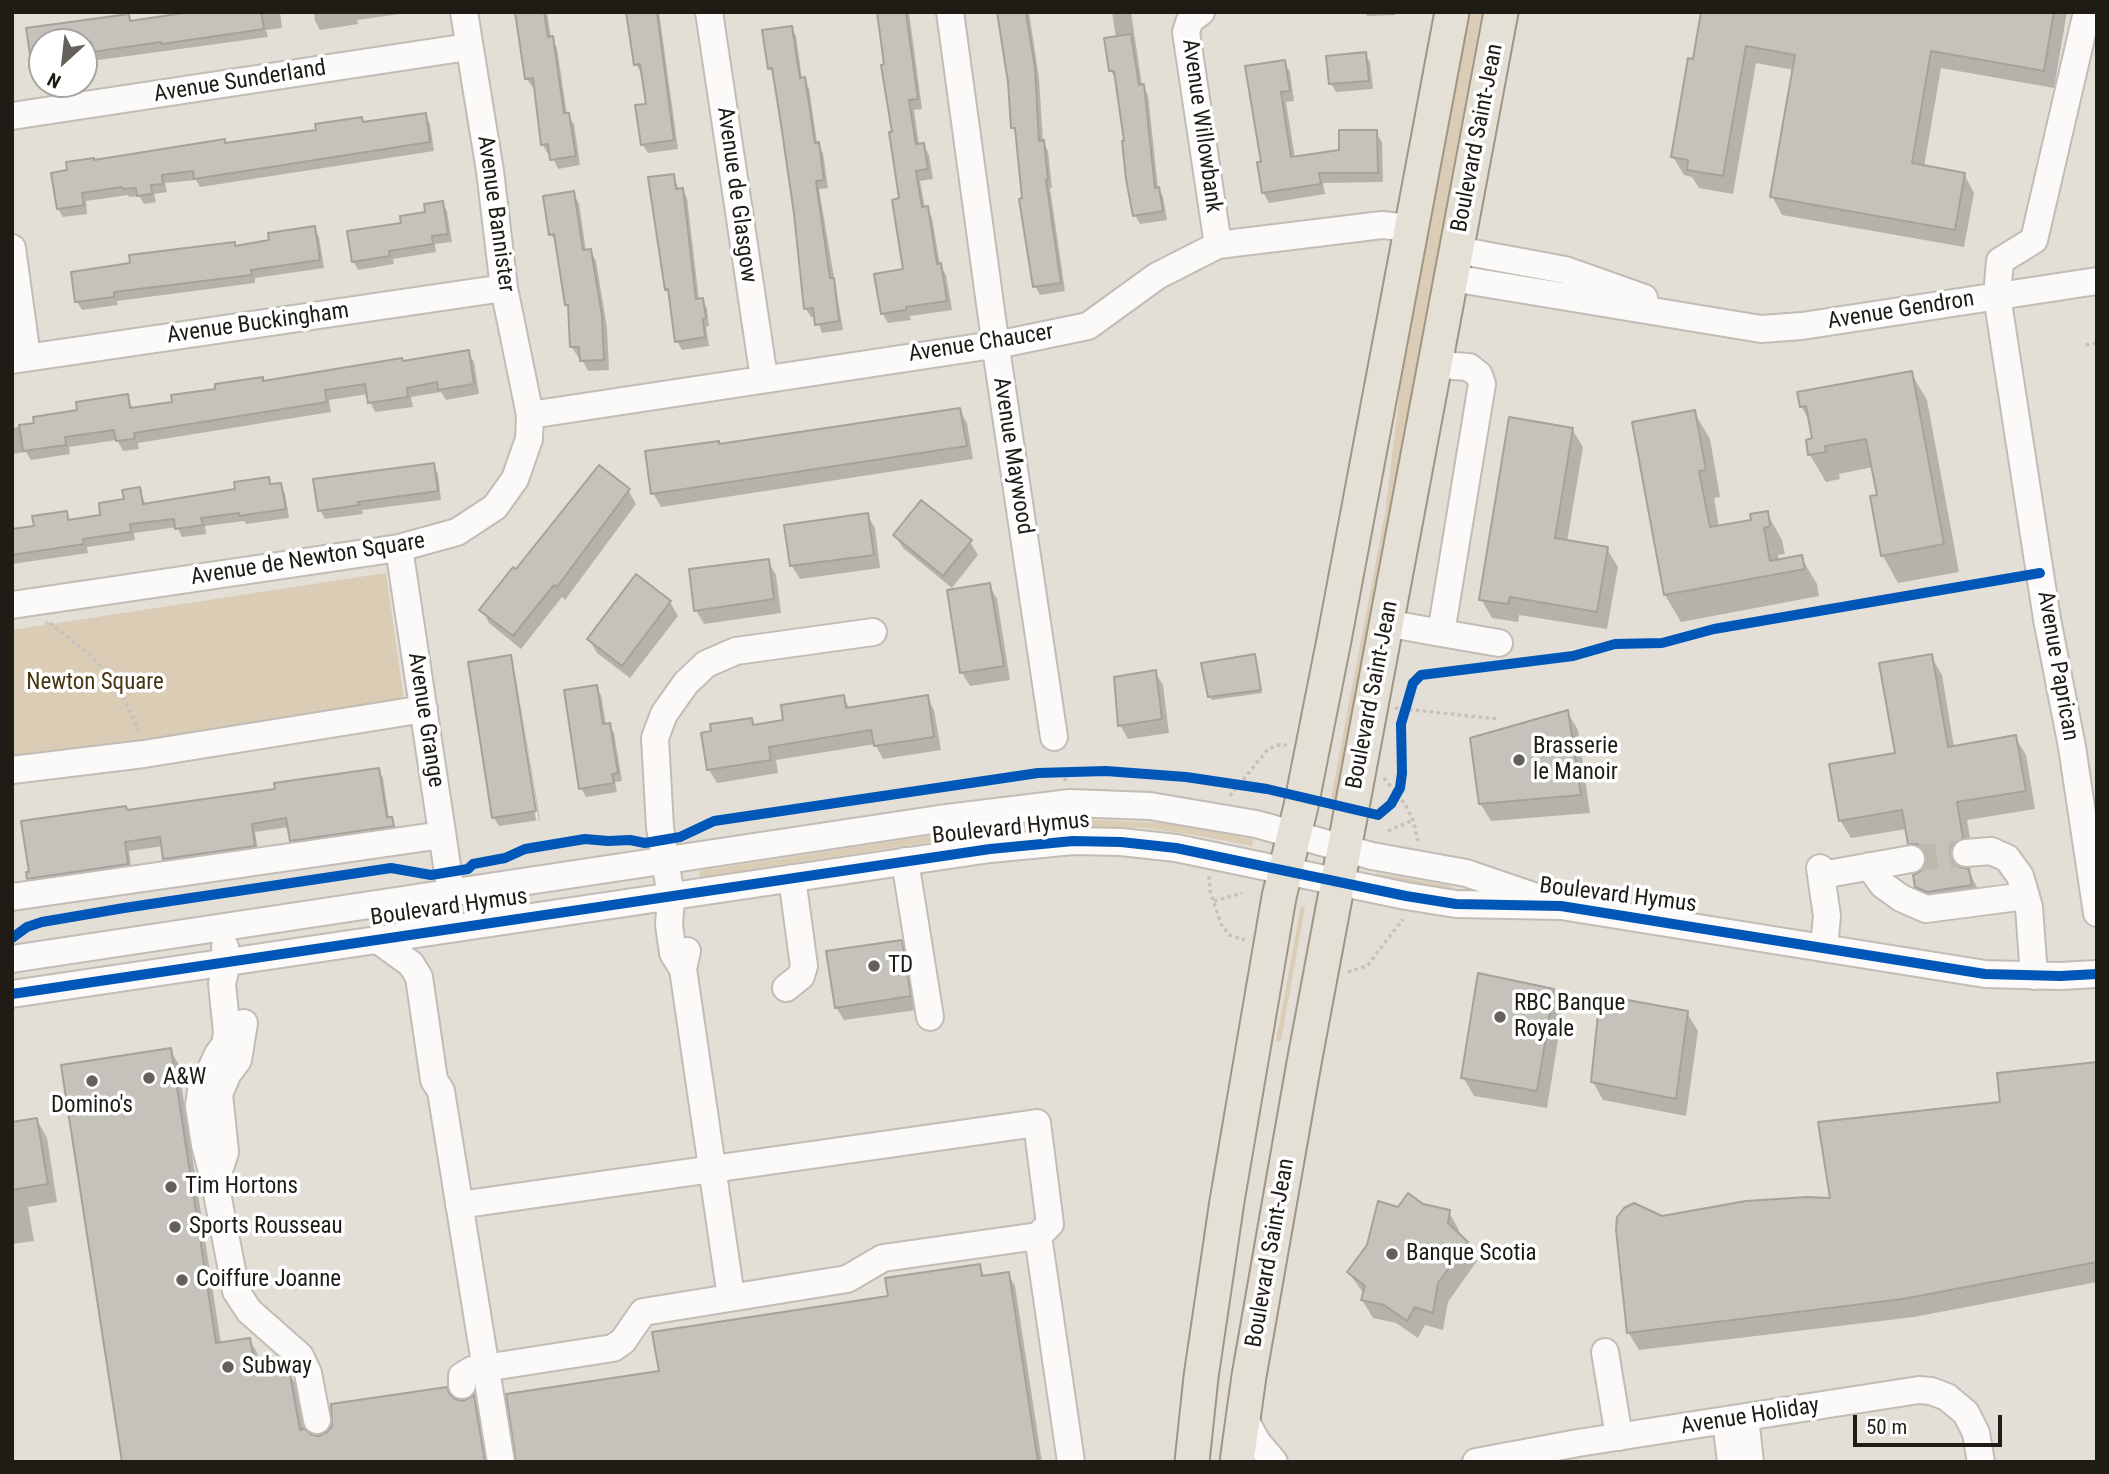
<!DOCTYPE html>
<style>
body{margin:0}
#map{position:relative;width:2109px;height:1474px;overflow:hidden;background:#e3dfd7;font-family:"Roboto Condensed",sans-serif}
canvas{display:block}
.frame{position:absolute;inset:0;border:14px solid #1f1c16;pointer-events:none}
.north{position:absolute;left:28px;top:28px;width:70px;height:70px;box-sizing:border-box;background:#fff;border:2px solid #a5a4a2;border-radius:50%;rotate:207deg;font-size:19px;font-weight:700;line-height:28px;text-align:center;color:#1f1c16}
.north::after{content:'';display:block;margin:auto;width:24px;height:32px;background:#64605a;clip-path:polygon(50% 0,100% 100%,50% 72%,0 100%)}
.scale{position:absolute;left:1853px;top:1415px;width:149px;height:32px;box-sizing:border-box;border:4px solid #1f1c16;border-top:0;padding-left:9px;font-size:21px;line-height:24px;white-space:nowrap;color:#1f1c16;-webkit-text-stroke:5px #fff;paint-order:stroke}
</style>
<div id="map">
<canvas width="2109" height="1474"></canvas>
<div class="frame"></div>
<div class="north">N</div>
<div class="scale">50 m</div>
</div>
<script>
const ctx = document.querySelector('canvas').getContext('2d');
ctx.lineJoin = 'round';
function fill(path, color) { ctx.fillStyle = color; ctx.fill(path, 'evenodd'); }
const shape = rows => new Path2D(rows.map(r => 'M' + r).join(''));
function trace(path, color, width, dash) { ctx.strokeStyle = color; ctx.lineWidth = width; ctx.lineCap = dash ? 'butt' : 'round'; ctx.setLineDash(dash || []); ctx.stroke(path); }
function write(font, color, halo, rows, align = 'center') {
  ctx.font = font + ' "Roboto Condensed",sans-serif'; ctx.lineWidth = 7; ctx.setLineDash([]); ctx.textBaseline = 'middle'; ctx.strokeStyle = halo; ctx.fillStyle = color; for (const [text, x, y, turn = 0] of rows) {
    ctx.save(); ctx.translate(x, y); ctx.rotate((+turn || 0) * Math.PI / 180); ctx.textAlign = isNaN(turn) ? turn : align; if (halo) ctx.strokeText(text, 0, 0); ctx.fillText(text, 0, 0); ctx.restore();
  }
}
fill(shape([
 [1470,12,1482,12,1336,800,1331,798,1385,514,1401,381],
 [386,573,404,700,12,763,12,630,44,625,46,620,51,624],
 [1071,819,1165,823,1253,839,1252,846,1196,835,1146,828,1053,826,991,833,700,877,699,871,1014,823],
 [1377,873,1451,886,1455,890,1454,892,1376,879],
 [1301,906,1305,907,1281,1041,1276,1041]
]), '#daccb5');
fill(shape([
 [202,12,280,12,282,28,266,30,268,37,84,62,84,42,42,42,42,72,28,30,128,16,132,23],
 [314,12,400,12,400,14,357,20,358,24,320,30,315,21],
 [517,12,547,12,551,38,557,48,567,115,574,124,580,165,558,169,551,154,548,154,542,144,536,88,533,88,527,79],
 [624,12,659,12,678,149,648,153,643,145,648,105,643,73,641,73,636,64,629,20],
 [879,12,909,12,922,109,914,110,919,145,923,145,929,155,933,179,920,181,925,208,927,208,932,218,940,265,946,275,952,310,910,316,911,320,888,323,882,313,905,271,901,200],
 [999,12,1029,12,1039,78,1043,142,1048,151,1052,188,1050,188,1065,291,1040,295,1035,286,1017,136,1013,128,1009,82],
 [1112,12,1131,12,1142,85,1148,95,1158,188,1163,197,1167,220,1140,224,1135,215,1126,143,1116,79,1111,71,1116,38],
 [1365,12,1395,12,1395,15,1367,16],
 [1859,12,2067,12,2054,88,1941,68,1924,167,1964,174,1974,193,1964,247,1782,215,1772,196,1794,70,1756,63,1733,194,1699,188,1692,177,1684,175,1673,157,1690,60],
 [791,28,796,36,802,79,809,88,817,143,823,153,828,188,819,189,843,330,822,333,816,317,811,317,806,309,796,214,775,77,770,68],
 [1365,54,1370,62,1373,89,1336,92,1331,84],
 [1284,62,1290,72,1294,101,1286,102,1295,158,1341,151,1376,132,1382,142,1383,182,1323,183,1325,194,1269,203,1263,192,1263,163],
 [425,115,430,124,434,151,200,187,196,180,165,183,167,192,154,194,156,202,144,204,139,196,129,197,128,195,86,201,87,214,63,217,58,209,69,172,94,162,224,141,226,145],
 [673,175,679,190,682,190,687,198,699,300,702,300,707,309,709,326,706,327,709,346,682,350,677,341,671,296,667,289],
 [573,193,579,204,586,251,590,250,596,261,607,328,609,370,588,371,581,357,578,357,572,347,570,310,567,305,558,246,551,234],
 [442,203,447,211,452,242,435,244,436,252,393,259,394,264,358,270,353,261,403,224,427,213],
 [314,228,319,237,324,268,255,278,255,283,117,301,118,305,82,310,77,302,73,273,132,265,234,244,236,247,271,242],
 [468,352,474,362,479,394,446,400,441,392,411,397,413,407,375,412,370,402,368,394,329,400,331,412,138,443,139,449,123,451,117,440,69,447,70,454,31,460,26,452,12,454,12,428,36,424,127,396,133,409,174,403,264,382],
 [1911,373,1927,400,1959,572,1898,583,1883,556,1879,496,1873,467,1839,474,1840,479,1826,482,1810,455,1808,441,1814,440,1811,423,1801,406],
 [959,409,967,423,973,459,661,507,653,493,719,446],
 [1694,412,1710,439,1720,497,1714,498,1719,527,1753,521,1767,513,1782,540,1785,554,1778,555,1779,561,1801,557,1817,584,1819,596,1681,622,1665,595],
 [1572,429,1583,447,1567,542,1607,549,1618,567,1607,629,1519,615,1518,622,1492,618,1481,599],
 [433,465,438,474,441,500,362,510,363,514,325,519,320,510],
 [268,479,272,486,280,485,285,493,289,518,246,524,244,521,205,526,206,534,182,537,177,527,134,533,135,540,87,547,88,553,12,564,12,531,36,528,66,513,71,521,102,516,139,489,146,505,237,490],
 [628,490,636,504,565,600,562,597,521,649,489,623,482,610,516,571],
 [867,515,875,528,880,568,800,579,792,566],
 [895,535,970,542,978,555,952,588,903,548],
 [768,561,776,575,781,613,704,624,696,610],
 [989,585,997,599,1010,680,970,686,962,673,949,592],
 [670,602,678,616,630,678,597,653,589,639],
 [1255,656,1262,693,1212,700,1210,697],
 [1931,656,1942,675,1954,747,2015,737,2026,755,2035,809,1967,820,1973,856,1962,864,1961,869,1968,870,1978,889,1981,903,1928,905,1917,886,1927,862,1920,861,1910,843,1907,829,1851,838,1840,820,1897,754],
 [510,657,514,664,511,664,536,820,539,820,514,664,540,820,499,826,494,818,470,664],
 [1155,672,1163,685,1169,733,1128,739,1120,725],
 [596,687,601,695,606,725,609,725,614,733,622,781,615,782,617,792,586,797,581,788],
 [843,697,850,709,927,697,934,710,941,750,883,759,875,744,776,760,778,773,717,783,709,770,703,735,751,720,755,726,785,721],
 [1567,712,1578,730,1590,813,1491,821,1480,803],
 [378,770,383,778,389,819,396,827,397,835,296,849,291,840,289,827,255,832,259,855,170,867,165,859,163,846,129,851,132,873,33,887,28,878,128,812,276,790],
 [901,941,909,955,917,1010,844,1020,836,1007],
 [1553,991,1563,1009,1547,1108,1474,1096,1463,1077],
 [1687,1013,1698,1031,1686,1116,1603,1100,1593,1082],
 [170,1050,178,1063,221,1344,249,1340,257,1352,260,1375,288,1371,295,1383,304,1430,312,1437,320,1437,451,1398,463,1403,473,1397,480,1409,489,1462,123,1462],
 [2097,1064,2097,1282,1914,1317,1639,1350,1628,1332,1661,1218,1832,1200,2002,1103],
 [37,1120,47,1138,57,1202,28,1207,34,1241,12,1244,12,1123],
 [1399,1209,1449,1212,1459,1230,1458,1235,1466,1243,1477,1261,1448,1302,1443,1330,1425,1325,1418,1338,1396,1323,1373,1318,1362,1300,1364,1294,1349,1273],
 [979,1266,985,1277,1008,1274,1015,1286,1042,1462,517,1462,661,1373,890,1298]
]), '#0003');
const building = shape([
 [190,12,261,12,264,29,162,44,161,42,92,52,91,42,42,42,42,73,33,74,26,28,129,14,130,21,190,12],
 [515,12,544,12,548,37,553,36,564,113,569,113,576,156,550,160,548,144,541,145,533,78,525,79,515,12],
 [626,12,657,12,674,140,641,145,635,105,646,104,640,64,634,65,626,12],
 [877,12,906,12,918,99,909,100,916,144,924,143,928,169,916,171,922,207,928,206,937,264,941,263,947,301,906,307,906,310,881,314,874,274,903,269,892,200,899,198,889,132,892,132,881,65,884,64,877,12],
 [997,12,1026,12,1035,68,1039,141,1044,140,1048,180,1046,180,1061,283,1033,287,1019,199,1022,198,1015,128,1011,128,1008,82,997,12],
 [1701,12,2054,12,2044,71,1931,51,1912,163,1965,173,1955,230,1770,197,1795,55,1746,46,1723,176,1687,170,1688,160,1671,157,1688,58,1693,59,1701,12],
 [792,26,800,78,805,77,815,143,819,142,824,180,816,181,830,278,834,278,839,321,815,325,813,308,804,309,794,214,781,124,772,68,768,69,762,30,792,26],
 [1131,34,1139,85,1144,84,1155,188,1159,187,1163,211,1133,216,1126,179,1122,141,1124,141,1114,71,1109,71,1104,38,1131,34],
 [1366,52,1369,81,1329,84,1326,56,1366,52],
 [1285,60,1290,91,1281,92,1291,157,1339,150,1339,130,1377,130,1378,173,1319,173,1321,184,1262,193,1257,162,1261,162,1245,66,1285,60],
 [426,113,430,142,194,179,193,171,162,175,163,184,151,185,152,194,137,196,136,188,123,189,122,187,82,193,84,205,57,209,51,173,67,170,66,162,94,158,94,160,225,139,225,143,316,130,315,124,362,117,363,122,426,113],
 [674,174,676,189,683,188,696,299,703,298,706,318,703,319,705,337,675,342,668,289,665,290,648,177,674,174],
 [574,191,583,250,591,249,602,316,604,360,580,361,579,347,570,347,568,305,565,305,554,234,549,235,543,196,574,191],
 [443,201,448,234,432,236,433,244,389,251,390,256,352,262,347,231,401,223,400,216,425,212,424,204,443,201],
 [315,226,320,260,251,270,252,275,114,292,114,297,75,302,71,272,130,263,129,255,235,242,235,246,269,240,268,233,315,226],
 [469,350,474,384,438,390,437,382,407,388,408,397,368,403,365,384,325,390,327,402,134,433,135,439,116,441,114,430,65,437,66,445,23,451,19,425,34,423,33,417,77,410,76,402,128,394,130,408,172,402,171,395,215,389,215,384,263,377,263,381,402,358,403,361,469,350],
 [1912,371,1944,544,1881,556,1870,496,1877,495,1866,439,1825,446,1826,452,1808,455,1806,440,1812,438,1806,406,1800,407,1797,392,1912,371],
 [960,408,967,446,651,494,645,451,719,441,719,444,960,408],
 [1695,410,1706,470,1699,471,1710,527,1751,520,1750,514,1768,511,1770,526,1764,528,1770,561,1802,555,1805,569,1664,595,1632,422,1695,410],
 [1509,417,1573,428,1555,538,1608,547,1597,612,1510,597,1508,604,1479,600,1509,417],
 [434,463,438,491,358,502,359,505,318,511,313,479,434,463],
 [599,465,630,489,557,587,554,585,513,636,479,610,513,567,516,569,599,465],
 [269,477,270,484,281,483,286,509,239,516,239,513,201,518,203,525,175,529,174,519,130,524,131,532,83,539,84,544,12,555,12,529,34,526,32,516,67,511,68,520,100,515,99,503,124,499,122,490,140,487,143,504,235,489,234,482,269,477],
 [921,500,972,540,943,576,893,535,921,500],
 [868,513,874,555,790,566,784,525,868,513],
 [769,559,774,599,694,611,689,569,769,559],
 [636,574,671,601,622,666,587,639,636,574],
 [990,583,1004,666,960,673,947,590,990,583],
 [1255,654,1261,690,1208,697,1201,663,1255,654],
 [1932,654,1948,747,2016,735,2026,791,1957,802,1963,838,1952,846,1950,855,1953,862,1959,867,1969,869,1972,885,1927,892,1915,887,1913,875,1921,871,1926,865,1926,856,1923,849,1917,844,1908,844,1902,810,1839,821,1829,764,1895,753,1879,663,1932,654],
 [511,655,536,811,492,818,468,662,511,655],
 [1156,670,1162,719,1118,726,1114,677,1156,670],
 [597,685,603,724,610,723,618,773,612,774,614,783,579,789,564,690,597,685],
 [844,695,846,708,928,695,934,737,874,746,871,730,769,747,771,760,707,770,701,733,711,731,710,724,752,718,753,725,783,720,781,705,844,695],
 [1568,710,1581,795,1479,804,1470,738,1568,710],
 [379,768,387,817,392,817,394,826,290,841,286,818,252,824,255,846,163,859,160,837,125,842,128,864,27,879,26,872,29,872,21,821,126,806,127,810,275,789,274,783,379,768],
 [902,940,911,996,835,1008,826,951,902,940],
 [1478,973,1554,989,1537,1091,1461,1078,1478,973],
 [1600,995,1688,1011,1676,1099,1591,1082,1600,995],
 [171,1048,216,1343,250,1338,256,1374,289,1369,300,1430,304,1428,312,1435,319,1436,327,1432,332,1426,331,1404,447,1387,449,1393,455,1399,463,1401,474,1395,485,1462,122,1462,61,1065,171,1048],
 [2097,1062,2097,1262,1903,1299,1627,1333,1616,1230,1617,1217,1624,1208,1634,1203,1662,1216,1746,1201,1807,1197,1830,1198,1818,1122,2000,1102,1997,1073,2097,1062],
 [37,1118,48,1184,12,1190,12,1122,37,1118],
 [1408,1193,1423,1204,1450,1210,1448,1223,1468,1242,1438,1283,1433,1313,1415,1307,1407,1321,1384,1305,1361,1300,1365,1286,1347,1272,1367,1245,1378,1201,1398,1207,1408,1193],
 [980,1264,982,1276,1009,1272,1038,1462,516,1462,506,1394,659,1371,652,1332,888,1296,885,1278,980,1264]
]);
fill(building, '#c5c2bb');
trace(building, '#a5a19b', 2);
trace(shape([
 [1911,859,1966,853]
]), '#bcb8b0', 26, [26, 13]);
const minor = shape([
 [709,12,764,378],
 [950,12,998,362,1054,737],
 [1201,12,1190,20,1186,32,1218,245],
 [2087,12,2034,240,2000,261,1997,296,2047,619,2072,747,2097,913],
 [12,116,468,47],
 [12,248,27,357],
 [1457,250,1565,270,1644,298],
 [1452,278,1761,329,1802,326,2097,281],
 [12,360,504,288],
 [530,415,1006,343,1088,326,1157,276,1218,245,1382,225,1411,228],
 [399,548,451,892],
 [12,605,399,548,457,532,495,507,515,479,529,439,530,415,504,288,490,171,464,12],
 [1386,623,1441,633,1482,384,1479,375,1469,367,1453,366,1436,361],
 [1441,633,1499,643],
 [12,770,144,754,424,709],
 [1966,853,1991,851,2007,858,2020,876,2029,907,2034,976],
 [905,861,930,1017],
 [1869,866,1883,885,1901,898,1926,909,2026,896],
 [1820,868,1827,916,1824,948],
 [1822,875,1911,859],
 [12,897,442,835],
 [378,940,411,964,419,977,434,1080,441,1091,501,1462],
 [225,947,227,962,222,984,227,1032,225,1045,218,1054,201,1091,199,1106,205,1145,215,1183,236,1291,249,1311,300,1356,308,1373,317,1420],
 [687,951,683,969,731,1297],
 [12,959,939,819,1070,803,1150,806,1256,824,1372,856,1466,873,1536,897],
 [683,969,673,953,669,925,671,897,660,827,655,738,664,714,686,683,706,664,736,651,873,632],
 [786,988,801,976,804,966,792,878],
 [12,994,990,849,1073,841,1121,842,1176,848,1406,896,1456,904,1561,906,1985,974,2060,976,2097,974],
 [216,1180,225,1152,219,1094,228,1073,238,1060,244,1023],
 [459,1205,1037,1123,1050,1224,1038,1236,883,1258,847,1279,643,1312,623,1341,613,1348,472,1370,462,1376,462,1385],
 [1038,1236,1071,1462],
 [1605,1352,1619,1437],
 [1243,1416,1257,1442,1274,1462],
 [1745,1418,1750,1462],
 [1726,1421,1731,1462],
 [1476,1462,1578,1443,1919,1390,1931,1391,1947,1397,1966,1413,1976,1433,1981,1462]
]);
const major = shape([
 [1192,1462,1201,1377,1227,1201,1279,897,1301,806,1334,640,1452,12],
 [1237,1462,1249,1376,1304,1063,1501,12]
]);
trace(minor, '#c1bdb6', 30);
trace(major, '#9f9683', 37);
trace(shape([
 [2086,345,2097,343],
 [50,623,91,656,119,686,139,731],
 [1395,708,1497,719],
 [1063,771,1066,783],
 [1384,778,1405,804,1413,820,1418,841],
 [1230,796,1268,749,1279,745,1287,745],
 [1388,831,1413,820],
 [1209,876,1210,891,1221,924,1229,935,1245,940],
 [1214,901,1242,893],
 [1348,972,1367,966,1403,919]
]), '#c4c1be', 3.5, [3.5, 3.5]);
trace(minor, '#fbfaf9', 26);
trace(major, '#e4e0d6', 33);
trace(shape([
 [12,938,27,927,42,922,124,908,391,868,431,875,468,869,473,864,505,858,525,849,585,839,608,841,630,840,645,843,680,837,714,821,1038,773,1106,771,1186,777,1267,789,1378,815,1391,804,1400,788,1402,773,1401,724,1413,683,1421,675,1573,656,1615,644,1662,643,1714,629,2040,573],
 [12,994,990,849,1073,841,1121,842,1176,848,1406,896,1456,904,1561,906,1985,974,2060,976,2097,974]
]), '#0057b8', 10);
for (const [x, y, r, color] of [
 [1519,760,7,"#64605a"],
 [874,966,7,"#64605a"],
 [1500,1017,7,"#64605a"],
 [149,1078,7,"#64605a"],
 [92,1081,7,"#64605a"],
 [171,1187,7,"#64605a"],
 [175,1227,7,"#64605a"],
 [1392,1254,7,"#64605a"],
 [182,1280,7,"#64605a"],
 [228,1367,7,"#64605a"]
]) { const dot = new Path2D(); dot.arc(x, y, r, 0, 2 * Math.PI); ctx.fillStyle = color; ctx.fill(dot); trace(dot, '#fff', 2.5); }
write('23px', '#1f1c16', '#fff', [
 ["Avenue Sunderland",240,82,-9],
 ["Avenue Willowbank",1201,126,82],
 ["Boulevard Saint-Jean",1478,138,-79],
 ["Avenue de Glasgow",736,195,82],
 ["Avenue Bannister",495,214,82],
 ["Avenue Gendron",1901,311,-9],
 ["Avenue Buckingham",258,324,-8],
 ["Avenue Chaucer",981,344,-9],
 ["Avenue Maywood",1012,456,81],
 ["Avenue de Newton Square",308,560,-9],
 ["Avenue Paprican",2057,666,80],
 ["Boulevard Saint-Jean",1373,695,-79],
 ["Avenue Grange",425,720,81],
 ["Boulevard Hymus",1011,829,-6],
 ["Boulevard Hymus",1618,896,7],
 ["Boulevard Hymus",449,908,-8],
 ["Boulevard Saint-Jean",1271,1253,-80],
 ["Avenue Holiday",1750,1417,-9]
]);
write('23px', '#483612', '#fff', [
 ["Newton Square",95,683]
]);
write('23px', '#1f1c16', '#fff', [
 ["Brasserie",1533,747],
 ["le Manoir",1533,773],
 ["TD",888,966],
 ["RBC Banque",1514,1004],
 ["Royale",1514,1030],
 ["A&W",163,1078],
 ["Domino's",92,1106,"center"],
 ["Tim Hortons",185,1187],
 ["Sports Rousseau",189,1227],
 ["Banque Scotia",1406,1254],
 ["Coiffure Joanne",196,1280],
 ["Subway",242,1367]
], 'left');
</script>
